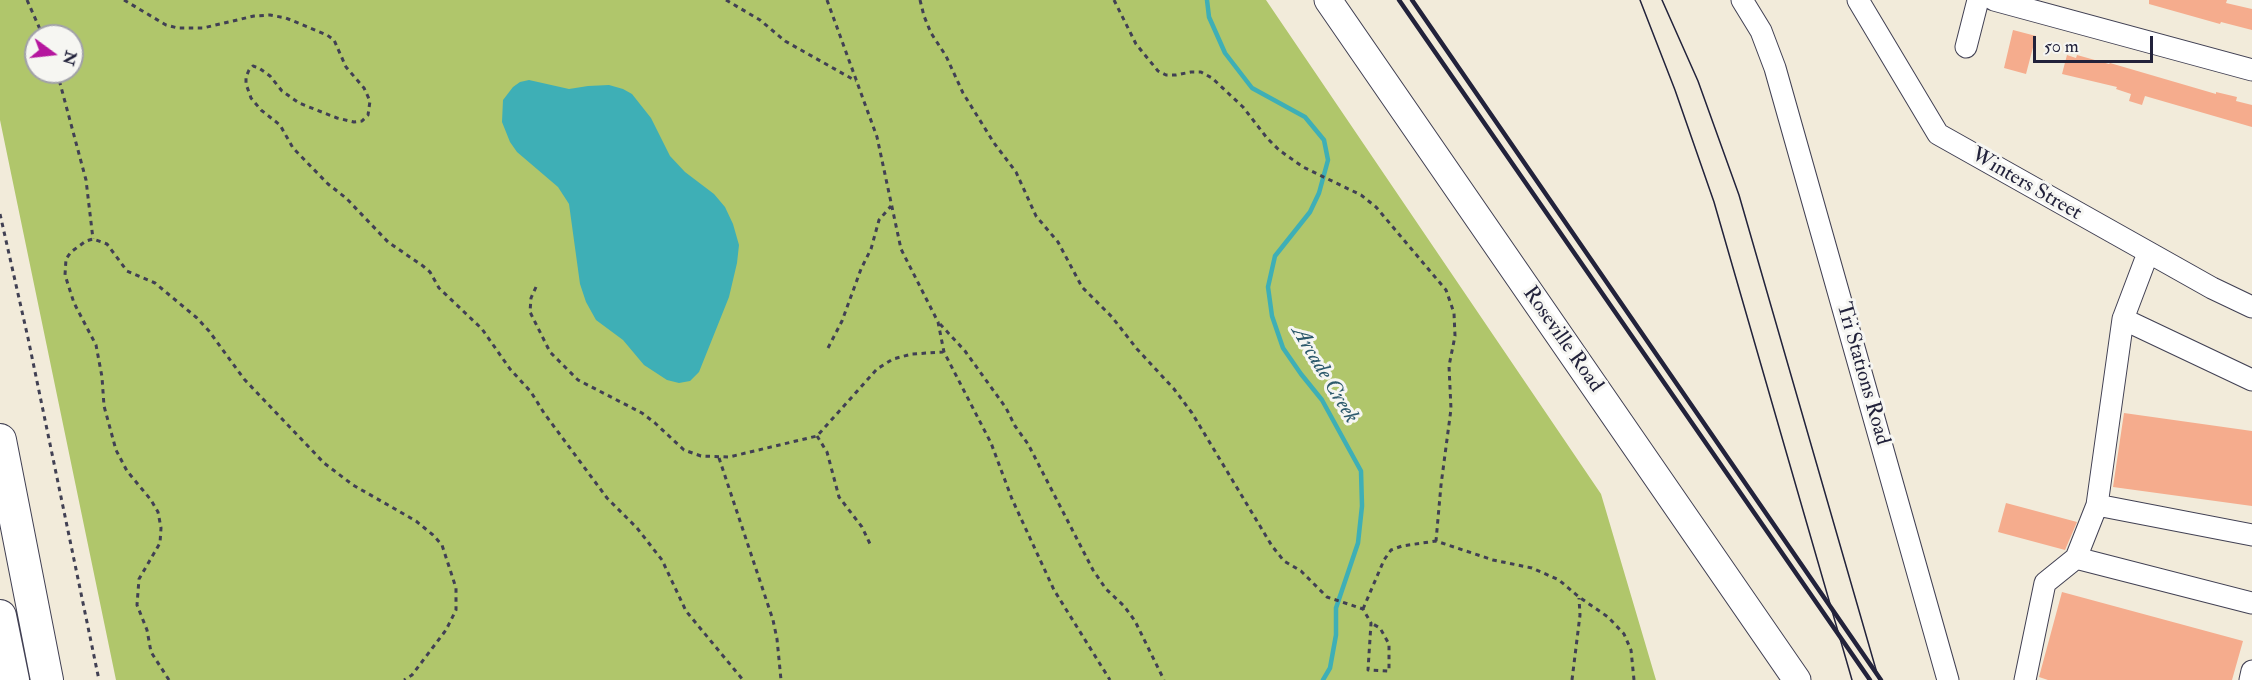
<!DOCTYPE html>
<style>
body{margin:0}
#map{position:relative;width:2252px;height:680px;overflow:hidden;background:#f2ebda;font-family:"IM FELL Double Pica",serif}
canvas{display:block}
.north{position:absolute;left:24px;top:24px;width:60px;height:60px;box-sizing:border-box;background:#f6f6f2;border:2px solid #a1a1a9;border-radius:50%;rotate:105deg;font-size:16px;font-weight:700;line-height:24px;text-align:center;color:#22223b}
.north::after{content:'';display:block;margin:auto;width:21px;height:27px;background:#b5179e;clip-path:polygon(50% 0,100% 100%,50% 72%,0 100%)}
.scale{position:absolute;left:2033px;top:36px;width:120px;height:27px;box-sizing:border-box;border:3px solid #22223b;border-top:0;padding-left:8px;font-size:18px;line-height:21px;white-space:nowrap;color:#22223b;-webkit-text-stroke:4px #f6f6f2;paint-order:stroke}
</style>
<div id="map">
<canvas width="2252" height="680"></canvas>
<div class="north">N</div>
<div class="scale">50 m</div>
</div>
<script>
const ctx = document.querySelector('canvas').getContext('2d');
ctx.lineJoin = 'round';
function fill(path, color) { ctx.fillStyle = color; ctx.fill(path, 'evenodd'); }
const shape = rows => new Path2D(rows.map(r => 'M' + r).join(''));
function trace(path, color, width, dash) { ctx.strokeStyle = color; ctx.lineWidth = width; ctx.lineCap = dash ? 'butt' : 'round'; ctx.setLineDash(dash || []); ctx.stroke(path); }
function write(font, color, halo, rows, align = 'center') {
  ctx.font = font + ' "IM FELL Double Pica",serif'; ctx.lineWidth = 6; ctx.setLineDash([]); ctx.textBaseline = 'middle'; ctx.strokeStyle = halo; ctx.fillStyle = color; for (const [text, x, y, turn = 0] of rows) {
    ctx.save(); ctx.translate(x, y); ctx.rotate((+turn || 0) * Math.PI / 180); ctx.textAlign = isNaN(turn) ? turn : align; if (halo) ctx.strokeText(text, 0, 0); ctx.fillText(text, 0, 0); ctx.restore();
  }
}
fill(shape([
 [0,0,1266,0,1601,494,1656,680,116,680,0,120],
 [36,36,72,36,72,72,36,72]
]), '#b0c66b');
fill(shape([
 [529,80,569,89,588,86,609,85,623,89,632,94,651,118,670,156,685,172,714,194,725,207,733,224,739,245,737,263,729,297,699,372,690,381,679,383,667,380,644,365,623,340,596,320,586,302,580,284,569,204,558,187,517,152,510,142,502,122,503,100,513,87,520,82]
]), '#3eafb6');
trace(shape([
 [1207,0,1209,17,1225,53,1252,88,1305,117,1324,140,1328,160,1319,193,1310,212,1275,256,1268,287,1272,316,1283,348,1301,374,1322,400,1361,471,1362,506,1358,543,1336,608,1336,635,1330,668,1323,680]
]), '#3eafb6', 4.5);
fill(shape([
 [2149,0,2227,0,2226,3,2252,9,2252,30,2221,22,2220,24,2149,4],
 [2013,30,2036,36,2026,74,2004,68],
 [2067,55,2076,58,2077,55,2109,64,2110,63,2216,94,2216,92,2237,97,2236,101,2252,105,2252,127,2145,96,2142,105,2129,101,2131,94,2116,89,2117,87,2062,74],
 [2124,413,2252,431,2252,506,2113,487],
 [2006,503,2077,522,2065,550,1998,532],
 [2062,592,2243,641,2232,680,2048,680,2039,677]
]), '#f5ac8d');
const minor = shape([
 [1742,0,1761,31,1775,68,1948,680],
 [1858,0,1938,134,2212,288,2252,307],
 [1994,0,2252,70],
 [1966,47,1978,0],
 [2148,253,2123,319,2252,380],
 [2123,319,2097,505,2252,535],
 [2076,558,2252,603],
 [2025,680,2045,583,2076,558,2097,505],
 [2250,680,2252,671]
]);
const major = shape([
 [1328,0,1797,680]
]);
const highway = shape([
 [0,440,47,680],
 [0,616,13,680]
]);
trace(minor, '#414053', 23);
trace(major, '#414053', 29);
trace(highway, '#414053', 34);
trace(shape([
 [27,0,43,36],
 [124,0,166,25,178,28,203,28,254,16,270,15,286,18,327,35,334,40,346,67,364,88,370,101,368,115,362,121,354,122,337,118,299,103,282,91,270,76,259,68,253,66,249,70,246,77,246,84,251,98,261,110,280,125,293,148,328,184,346,198,388,242,423,266,430,272,439,288,482,329,510,369,531,392,544,413,607,498,637,528,662,560,686,611,743,680],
 [726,0,760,20,785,41,856,81],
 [827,0,877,137,901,249,938,322,944,352,991,443,1012,499,1054,590,1110,680],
 [920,0,924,16,931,33,946,56,963,93,994,143,1016,172,1036,216,1058,242,1082,287,1112,317,1137,349,1174,389,1192,413,1272,546,1284,561,1301,571,1327,597,1363,609,1371,623,1368,670,1389,671,1389,644,1380,628,1371,623],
 [1114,0,1136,44,1158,71,1166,75,1176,75,1191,72,1201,72,1212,78,1243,107,1267,138,1279,150,1303,167,1361,195,1376,207,1446,290,1454,313,1455,336,1449,366,1451,409,1441,485,1436,541],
 [57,72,86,180,93,239],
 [0,214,28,338,99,680],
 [536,287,531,298,530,312,550,352,578,380,642,413,655,423,684,450,701,456,729,457,817,436,877,369,893,359,912,354,943,352],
 [940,324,965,351,1006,408,1015,426,1028,444,1093,570,1106,589,1124,606,1135,621,1164,680],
 [828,348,842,321,861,269,871,249,879,220,891,206],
 [817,436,827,452,839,497,862,527,871,546],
 [719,458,773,620,777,639,781,680],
 [1363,609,1384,560,1391,550,1402,546,1436,541,1493,560,1532,568,1559,580,1579,597,1608,617,1624,634,1631,650,1634,680],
 [169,680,151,652,147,630,137,605,139,579,160,543,161,528,158,512,151,500,127,471,116,450,104,406,102,377,96,345,74,303,65,275,66,259,71,252,86,241,93,239,107,244,127,271,155,283,197,318,209,331,244,379,324,463,353,485,416,521,433,535,442,545,456,588,456,610,446,630,412,675,404,680],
 [1572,680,1580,615,1579,598]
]), '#414053', 3, [4.5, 4.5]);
trace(minor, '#fff', 21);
trace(major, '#fff', 27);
trace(highway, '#fff', 32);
trace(shape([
 [1640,0,1675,90,1714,202,1852,680],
 [1662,0,1698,81,1739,195,1879,680]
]), '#22223b', 1.5);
trace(shape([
 [1399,0,1870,680],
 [1412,0,1881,680]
]), '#22223b', 4.5);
write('21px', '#22223b', '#f6f6f2', [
 ["Winters Street",2026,185,30],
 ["Roseville Road",1562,340,55],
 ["Tri Stations Road",1862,374,74]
]);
write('italic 22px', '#2d5a6c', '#f6f6f2', [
 ["Arcade Creek",1324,375,59]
]);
</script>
